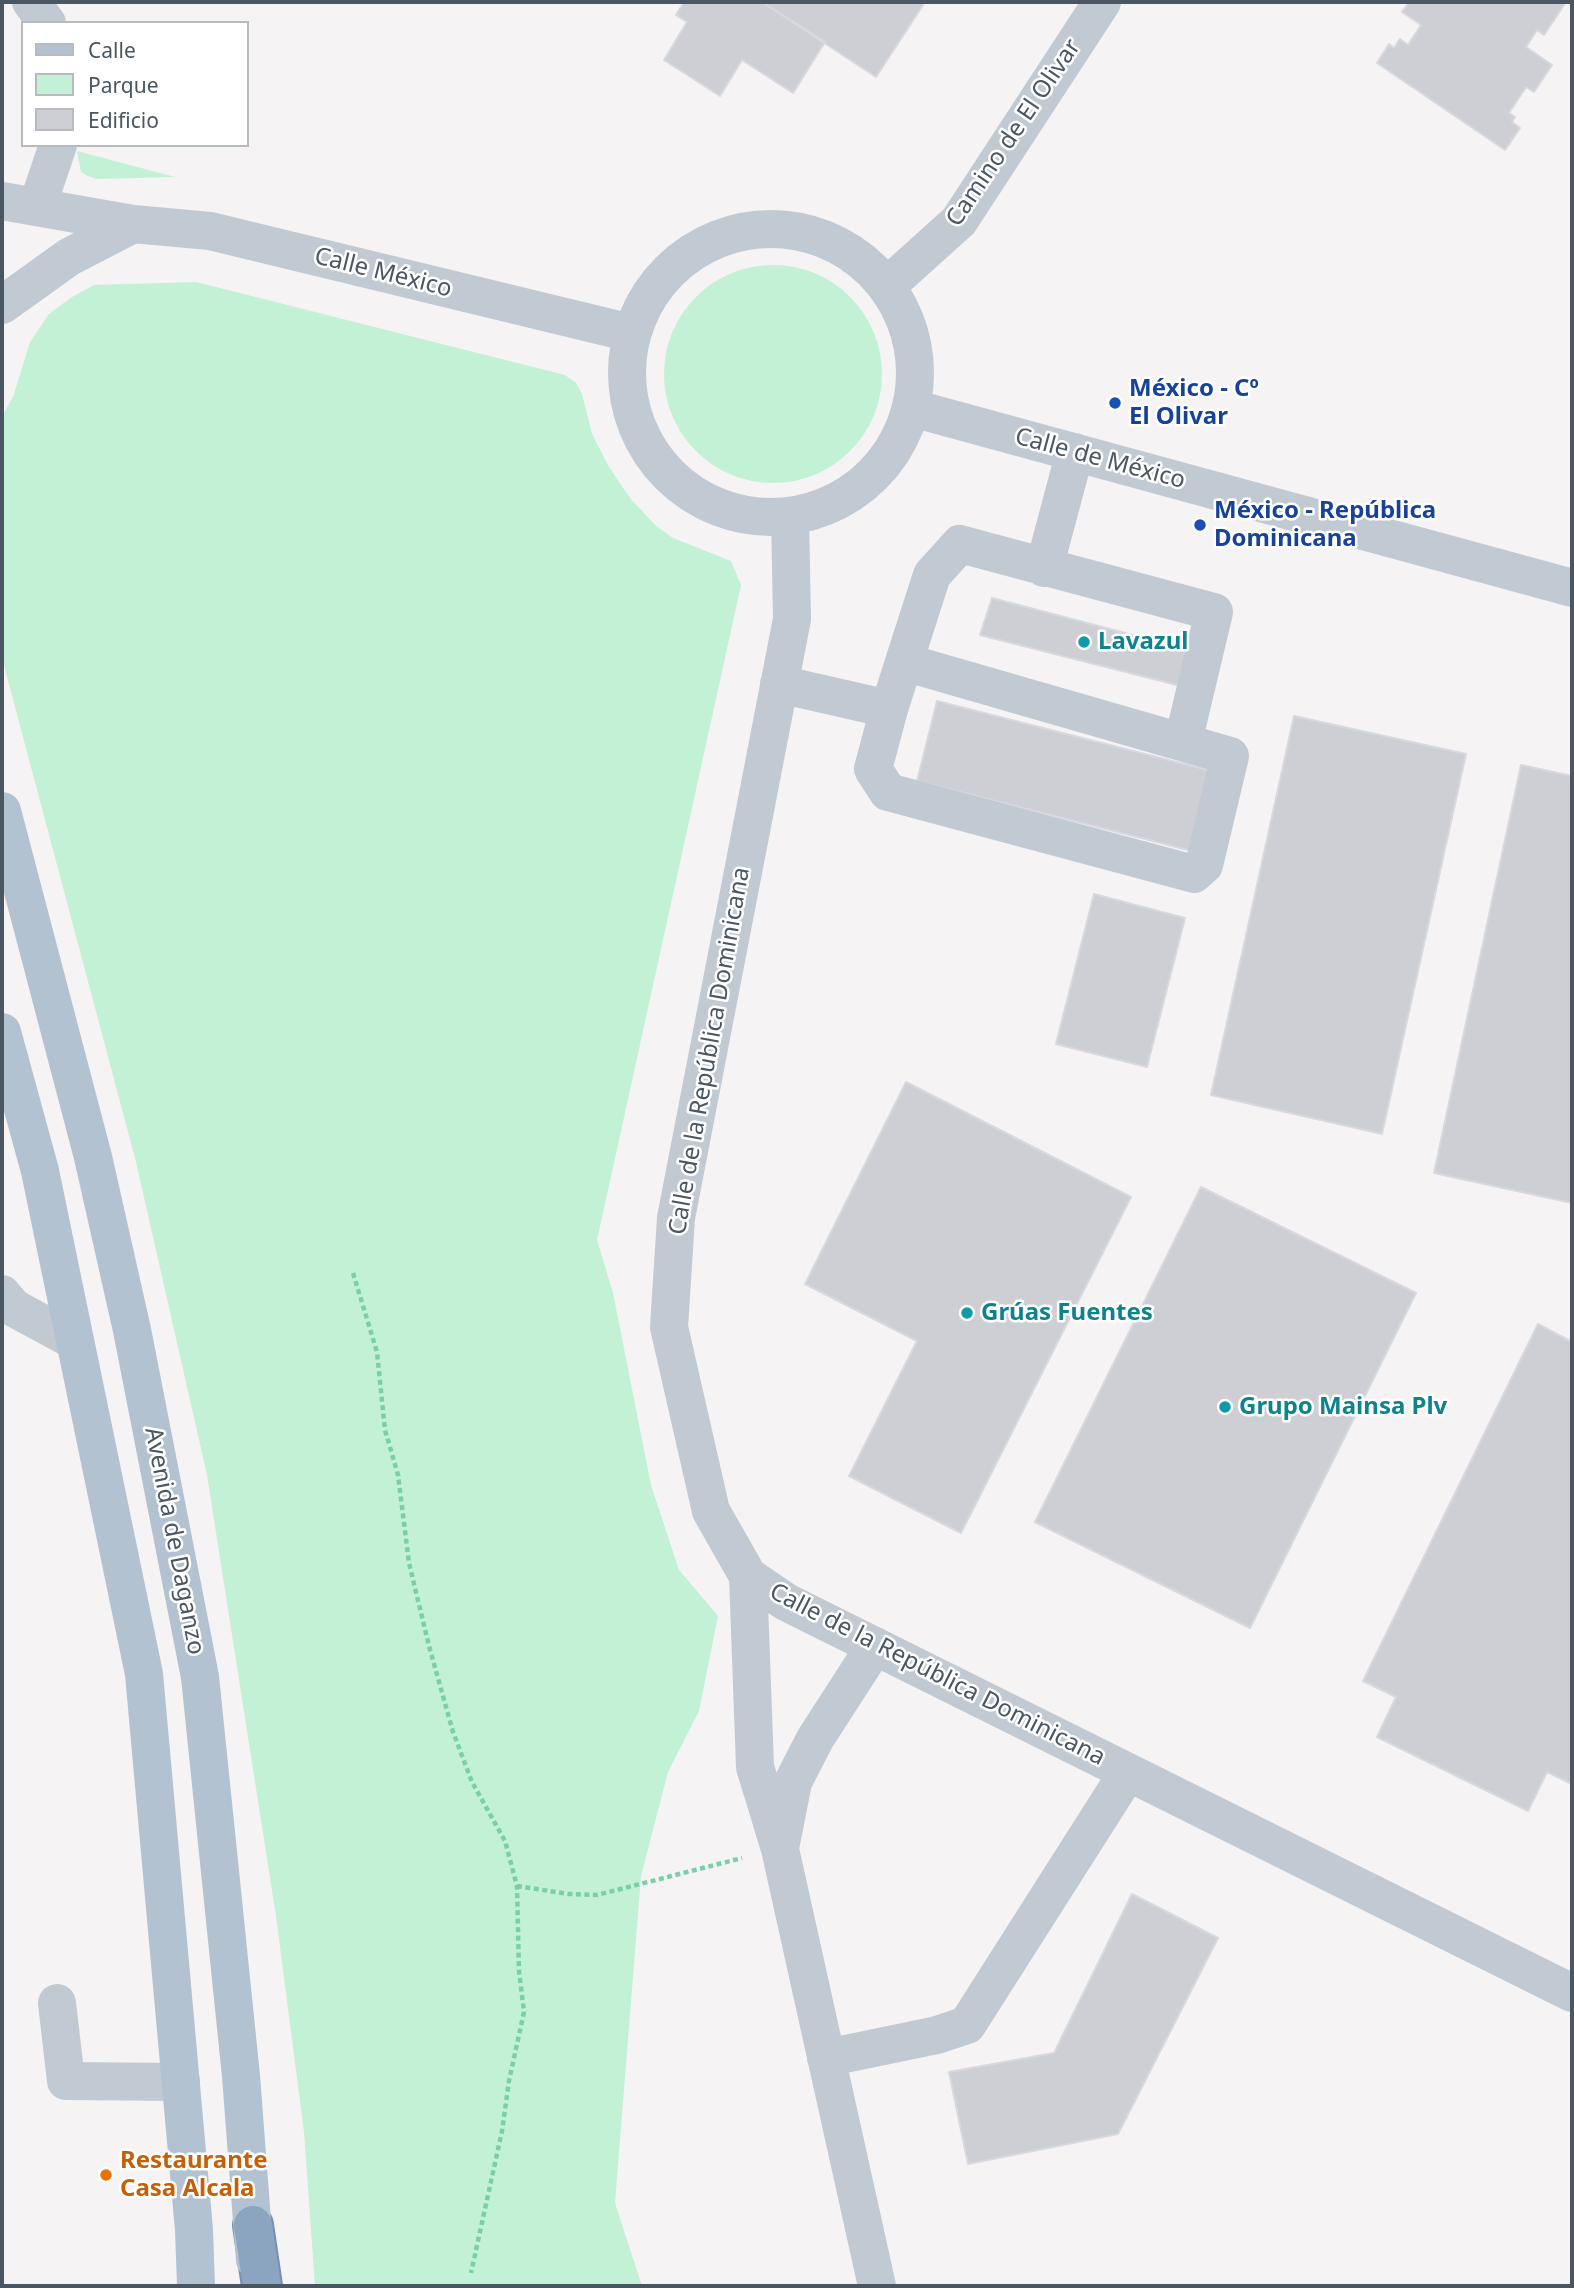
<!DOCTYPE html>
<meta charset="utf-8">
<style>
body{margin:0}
#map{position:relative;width:1574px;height:2288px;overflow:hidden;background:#f5f3f3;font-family:"Noto Sans",sans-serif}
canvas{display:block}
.frame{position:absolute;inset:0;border:4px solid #4a5661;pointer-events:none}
.legend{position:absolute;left:21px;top:21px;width:228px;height:126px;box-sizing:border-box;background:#fff;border:2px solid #b7bbc0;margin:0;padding:9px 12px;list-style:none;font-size:21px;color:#4a5661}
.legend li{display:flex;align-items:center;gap:14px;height:35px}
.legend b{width:35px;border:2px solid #b7bbc0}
</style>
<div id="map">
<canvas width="1574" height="2288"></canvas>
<div class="frame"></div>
<ul class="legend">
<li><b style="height:9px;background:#b3c2d1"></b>Calle</li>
<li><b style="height:19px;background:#c3f1d5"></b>Parque</li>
<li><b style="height:19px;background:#cdcfd5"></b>Edificio</li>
</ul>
</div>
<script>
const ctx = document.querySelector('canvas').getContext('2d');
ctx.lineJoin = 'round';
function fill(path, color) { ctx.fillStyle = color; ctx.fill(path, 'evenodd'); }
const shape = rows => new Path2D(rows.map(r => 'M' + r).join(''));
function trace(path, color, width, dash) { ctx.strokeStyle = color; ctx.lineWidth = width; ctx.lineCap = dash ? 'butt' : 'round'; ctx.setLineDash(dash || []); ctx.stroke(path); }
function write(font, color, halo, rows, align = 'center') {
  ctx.font = font + ' "Noto Sans",sans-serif'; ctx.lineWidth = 5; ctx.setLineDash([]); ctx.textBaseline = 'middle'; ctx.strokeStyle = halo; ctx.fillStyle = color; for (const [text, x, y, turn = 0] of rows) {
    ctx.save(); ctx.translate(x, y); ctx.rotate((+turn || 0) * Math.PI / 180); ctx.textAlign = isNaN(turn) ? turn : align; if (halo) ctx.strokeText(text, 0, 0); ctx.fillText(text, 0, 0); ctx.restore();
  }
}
fill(shape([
 [77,151,175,177,97,179,88,176,81,172],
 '664 374a109 109 0 1 1 218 0a109 109 0 1 1-218 0Z',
 [196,282,565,375,576,383,582,394,592,434,609,467,630,498,656,526,673,538,731,561,741,585,597,1240,613,1293,651,1485,679,1570,718,1616,699,1711,668,1772,641,1876,615,2203,642,2286,315,2286,304,2132,276,1916,207,1475,136,1162,2,658,2,416,13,397,30,342,49,314,72,297,94,285]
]), '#c3f1d5');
const building = shape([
 [684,2,762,2,825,42,793,93,742,60,720,96,664,60,687,22,676,15,684,2],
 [762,2,925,2,876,77,762,2],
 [1409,2,1566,2,1544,35,1537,30,1526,47,1552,65,1534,92,1526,87,1509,113,1515,117,1512,122,1520,128,1505,150,1377,63,1389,44,1394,48,1400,39,1408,45,1421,25,1402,12,1409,2],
 [992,598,1186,649,1181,686,980,635,992,598],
 [937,701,1212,771,1192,851,917,781,937,701],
 [1294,716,1466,754,1382,1134,1211,1095,1294,716],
 [1521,765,1572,776,1572,1203,1434,1173,1521,765],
 [1094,894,1185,918,1147,1067,1056,1044,1094,894],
 [906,1082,1131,1197,961,1533,849,1476,917,1341,805,1284,906,1082],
 [1201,1187,1416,1293,1250,1628,1035,1522,1201,1187],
 [1538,1324,1572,1342,1572,1784,1547,1772,1528,1811,1377,1737,1396,1697,1363,1681,1538,1324],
 [1132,1894,1218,1938,1118,2134,968,2164,949,2072,1054,2053,1132,1894]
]);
fill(building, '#cdcfd5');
trace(building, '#d7d9de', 2);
const highway = shape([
 [253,2225,262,2286]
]);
trace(highway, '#7690ad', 42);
trace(shape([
 [353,1273,377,1352,385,1430,398,1475,409,1563,429,1646,453,1732,472,1782,505,1841,517,1886,519,1971,524,2012,509,2081,502,2131,471,2273],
 [517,1886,569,1894,597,1895,742,1858]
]), '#7ad0a6', 4.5, [5, 3.5]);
trace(shape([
 [31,2,47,23],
 [2,201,133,224,210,231,631,333],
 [37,207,58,145],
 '627 373a144 144 0 1 1 288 0a144 144 0 1 1-288 0Z',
 [887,286,959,221,1102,2],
 [2,305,69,257,133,224],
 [912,408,1572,588],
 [790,516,792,619,676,1218,669,1327,711,1511,748,1576,786,1602,1572,1993],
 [1044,568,1075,452],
 [904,662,1230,756,1204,865,1194,874,888,792,873,769,889,709,904,662,932,575,960,544,1214,612,1183,742],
 [779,684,889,709],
 [2,1294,14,1308,75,1341],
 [748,1576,755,1767,780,1849,877,2286],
 [781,1843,793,1782,815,1739,875,1646],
 [57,2003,66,2081,181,2082],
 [826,2058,937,2035,967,2025,1128,1772]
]), '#c1cad2', 38);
trace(shape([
 [2,811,93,1157,132,1330,200,1677,241,2076,255,2260],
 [2,1032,40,1171,144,1674,194,2230,196,2286]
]), '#b3c2d1', 38);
trace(highway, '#8ba5c1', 38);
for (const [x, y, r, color] of [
 [1115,403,7,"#1a4fb4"],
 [1200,525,7,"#1a4fb4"],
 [1084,642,7,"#0f9aa8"],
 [967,1313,7,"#0f9aa8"],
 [1225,1407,7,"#0f9aa8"],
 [106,2175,7,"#e8710a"]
]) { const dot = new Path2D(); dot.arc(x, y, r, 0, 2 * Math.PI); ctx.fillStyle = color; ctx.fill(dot); trace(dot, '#fff', 2.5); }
write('24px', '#4a5661', '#fff', [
 ["Camino de El Olivar",1014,133,-56],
 ["Calle México",383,273,14],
 ["Calle de México",1100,459,15],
 ["Calle de la República Dominicana",710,1051,-80],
 ["Avenida de Daganzo",174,1541,79],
 ["Calle de la República Dominicana",937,1675,27]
]);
write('bold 24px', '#164399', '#fff', [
 ["México - Cº",1129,389],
 ["El Olivar",1129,417],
 ["México - República",1214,511],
 ["Dominicana",1214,539]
], 'left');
write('bold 24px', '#0d838f', '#fff', [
 ["Lavazul",1098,642],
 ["Grúas Fuentes",981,1313],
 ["Grupo Mainsa Plv",1239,1407]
], 'left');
write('bold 24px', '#c56008', '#fff', [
 ["Restaurante",120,2161],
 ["Casa Alcala",120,2189]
], 'left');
</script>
